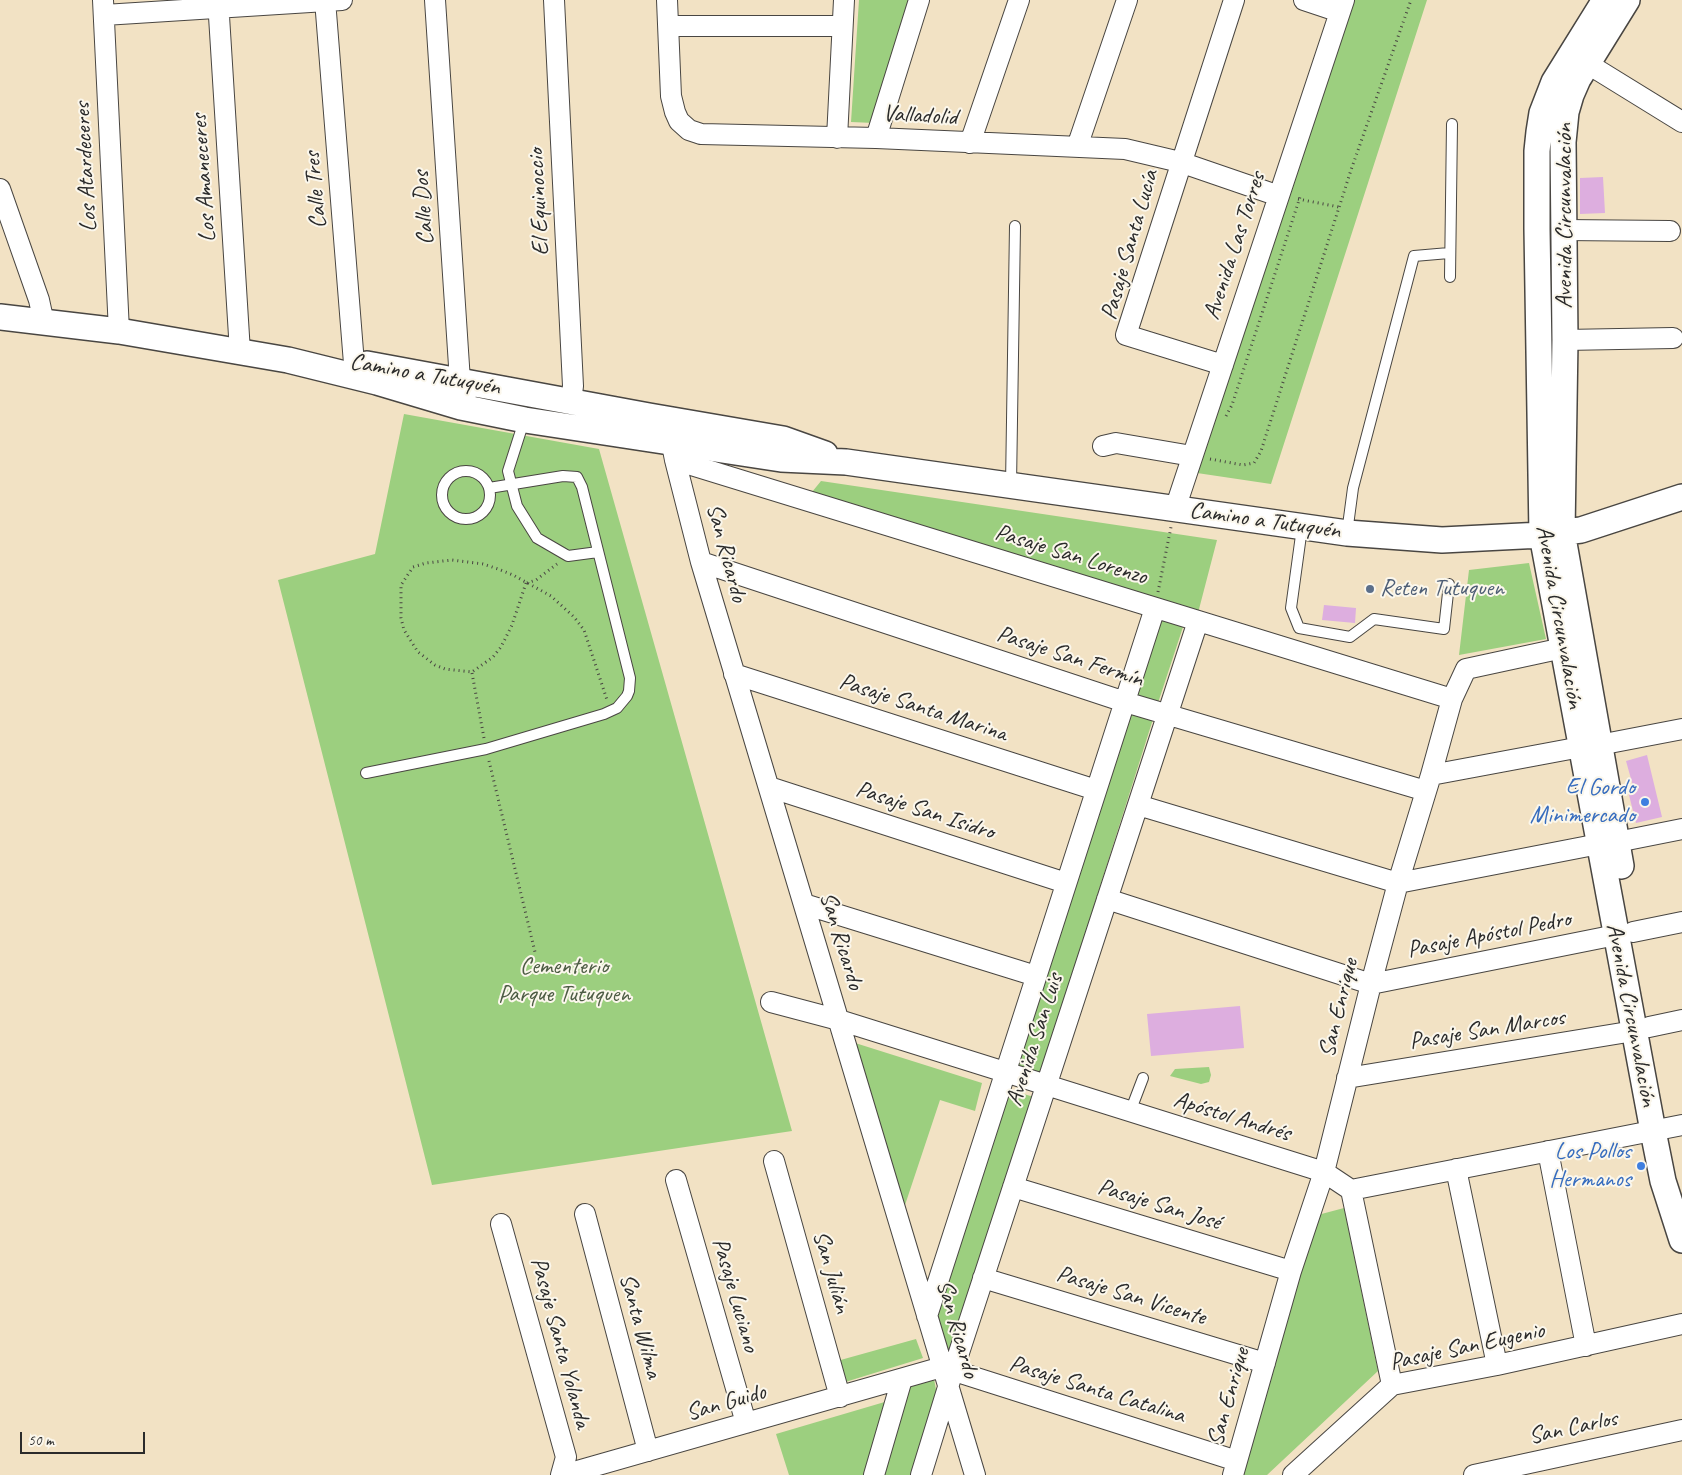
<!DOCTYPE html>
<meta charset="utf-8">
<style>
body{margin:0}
#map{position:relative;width:1682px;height:1475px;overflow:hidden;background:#f2e2c4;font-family:Caveat,sans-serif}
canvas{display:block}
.scale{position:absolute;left:20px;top:1432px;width:125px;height:22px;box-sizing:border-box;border:2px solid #2b2b2b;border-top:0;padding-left:6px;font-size:15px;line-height:18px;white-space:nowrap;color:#2b2b2b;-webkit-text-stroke:4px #fbf7ec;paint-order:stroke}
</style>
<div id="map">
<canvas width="1682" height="1475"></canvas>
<div class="scale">50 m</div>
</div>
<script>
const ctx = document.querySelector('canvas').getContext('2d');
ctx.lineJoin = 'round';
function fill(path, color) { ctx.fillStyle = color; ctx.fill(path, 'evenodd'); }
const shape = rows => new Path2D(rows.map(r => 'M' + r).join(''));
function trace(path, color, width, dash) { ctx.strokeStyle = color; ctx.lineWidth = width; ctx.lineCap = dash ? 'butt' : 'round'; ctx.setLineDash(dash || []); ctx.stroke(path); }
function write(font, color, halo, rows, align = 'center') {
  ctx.font = font + ' Caveat,sans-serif'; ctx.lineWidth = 4; ctx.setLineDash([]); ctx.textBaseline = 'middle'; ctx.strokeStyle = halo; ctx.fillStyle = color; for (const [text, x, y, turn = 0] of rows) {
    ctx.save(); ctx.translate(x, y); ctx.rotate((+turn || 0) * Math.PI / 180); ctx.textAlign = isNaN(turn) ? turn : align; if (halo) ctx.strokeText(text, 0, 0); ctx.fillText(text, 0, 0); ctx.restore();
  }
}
fill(shape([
 [859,0,910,0,874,123,851,122],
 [1353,0,1427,0,1271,484,1197,473],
 [404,414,599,449,792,1131,432,1185,278,580,375,554],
 [821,481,1217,540,1198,613,812,492],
 [1529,563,1546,639,1459,655,1469,570],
 [1156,618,1183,627,1158,703,1131,694],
 [1131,708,1154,716,1040,1076,1012,1066],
 [852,1042,982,1083,975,1111,940,1100,905,1205],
 [1209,1067,1211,1075,1209,1082,1201,1084,1170,1076,1175,1069],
 [1003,1088,1034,1097,949,1357,931,1308],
 [1344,1208,1378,1371,1267,1475,1242,1475,1314,1216],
 [916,1339,923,1358,842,1383,837,1361],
 [934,1379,937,1395,912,1475,881,1475,905,1395,910,1387],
 [888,1401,866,1475,789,1475,776,1434]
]), '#9ccf7f');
fill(shape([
 [1603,177,1605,213,1580,214,1580,178],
 [1324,605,1356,608,1355,623,1322,620],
 [1647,755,1662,817,1636,823,1627,787,1633,786,1626,761],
 [1240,1006,1244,1048,1151,1056,1147,1014]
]), '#ddaedf');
const service = shape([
 [1450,277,1452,124],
 [524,421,508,471,517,506,537,538,568,556,598,552],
 '442 495a24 24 0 1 1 48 0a24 24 0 1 1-48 0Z',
 [1011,485,1015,226],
 [1302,528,1291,608,1299,628,1350,637,1374,619,1444,629,1449,584],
 [1347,533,1353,488,1414,256,1449,253],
 [366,773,486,749,604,714,617,708,627,696,629,691,630,678,582,487,577,477,563,476,489,488],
 [1130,1112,1143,1078]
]);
const minor = shape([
 [103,0,119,331],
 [218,0,240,352],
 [325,0,355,376],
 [435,0,460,381,466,394],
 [554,0,573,386,571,401],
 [667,0,671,96,675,112,679,121,689,130,701,134,876,138,1125,149,1180,162,1279,196],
 [1304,0,1340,12],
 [104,15,342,0],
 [669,26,842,26],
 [1588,64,1682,122],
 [837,138,844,0],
 [876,138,919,0],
 [970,143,1019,0],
 [1077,147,1127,0],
 [0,189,39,300,44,323],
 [1564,230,1670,231],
 [1565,340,1673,338],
 [1223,365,1126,335,1234,0],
 [669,429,675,460,701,562,975,1475],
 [1103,446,1116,443,1192,456],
 [675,460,1452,699],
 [1175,509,1344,0],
 [701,562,1125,702,1426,791],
 [734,674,1096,790],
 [1599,745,1682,729],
 [1431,775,1581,747],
 [769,787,1066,883],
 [1138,805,1398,883,1599,844],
 [1617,842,1682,829],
 [1107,899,1371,984,1616,935],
 [804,904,1036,976],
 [1633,932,1682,922],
 [771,1002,839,1020,1324,1172,1351,1190,1682,1125],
 [1649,1027,1682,1020],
 [1347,1078,1634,1031],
 [1548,1151,1586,1346],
 [774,1161,840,1397],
 [1456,1169,1497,1365],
 [676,1180,746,1423],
 [1013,1187,1291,1271],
 [1351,1190,1392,1385],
 [585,1214,648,1451],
 [501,1224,566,1457,561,1475],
 [983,1278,1265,1363],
 [927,1316,1155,608],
 [563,1475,942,1367,1237,1461],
 [874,1475,902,1379],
 [921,1475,953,1371,1198,621],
 [1233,1475,1291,1271,1324,1172,1371,984,1398,883,1431,775,1452,699,1466,669,1577,645],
 [1293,1475,1392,1385,1497,1365,1682,1324],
 [1474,1475,1682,1430]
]);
const tertiary = shape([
 [1605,0,1554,82,1542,113,1539,132,1537,151,1537,229,1542,535,1653,1131,1663,1181,1682,1240],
 [0,317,119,331,288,360,377,382,461,407,525,420,781,459,846,462,1347,533,1442,540,1542,535,1581,530,1682,497],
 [367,364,649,416,783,439,825,454],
 [1621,866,1562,532,1565,340,1563,142,1566,112,1571,95,1578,79,1627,0]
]);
trace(service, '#494642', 12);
trace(minor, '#494642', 22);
trace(tertiary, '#494642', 28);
trace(shape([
 [1298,199,1339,207],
 [1226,416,1232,405,1300,197],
 [1210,459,1243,465,1254,463,1261,451,1351,170,1411,0],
 [526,583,512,625,501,647,493,657,472,672,445,669,435,665,418,652,404,630,401,618,401,585,413,567,426,563,452,560,483,564,498,569,513,575,551,596,574,617,584,630,607,700],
 [527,583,536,580,557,564],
 [1158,592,1171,527],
 [472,673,484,738],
 [489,761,535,952]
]), '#494642', 3, [1, 4]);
trace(service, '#fff', 10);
trace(minor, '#fff', 20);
trace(tertiary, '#fff', 25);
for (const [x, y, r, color] of [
 [1370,589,5,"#5c6f8a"],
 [1645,802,5,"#3f7fe0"],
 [1641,1166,5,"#3f7fe0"]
]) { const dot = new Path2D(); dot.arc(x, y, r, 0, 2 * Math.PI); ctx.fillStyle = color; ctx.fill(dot); trace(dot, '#fbf7ec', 2); }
write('24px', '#2b2b2b', '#fbf7ec', [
 ["Valladolid",920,116,3],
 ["Los Atardeceres",86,167,-93],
 ["Los Amaneceres",204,178,-94],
 ["Calle Tres",316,190,-95],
 ["El Equinoccio",539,202,-93],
 ["Calle Dos",424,208,-94],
 ["Avenida Circunvalación",1565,216,-90],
 ["Pasaje Santa Lucía",1130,245,-74],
 ["Avenida Las Torres",1235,246,-72],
 ["Camino a Tutuquén",425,375,10],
 ["Camino a Tutuquén",1265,521,8],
 ["San Ricardo",726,553,75],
 ["Pasaje San Lorenzo",1071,555,17],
 ["Avenida Circunvalación",1559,617,80],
 ["Pasaje San Fermín",1070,657,18],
 ["Pasaje Santa Marina",923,708,18],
 ["Pasaje San Isidro",925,811,18],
 ["Pasaje Apóstol Pedro",1489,935,-11],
 ["San Ricardo",841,941,73],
 ["San Enrique",1339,1008,-76],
 ["Avenida Circunvalación",1631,1015,79],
 ["Pasaje San Marcos",1487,1030,-9],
 ["Avenida San Luis",1035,1040,-72],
 ["Apóstol Andrés",1232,1117,17],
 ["Pasaje San José",1159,1205,17],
 ["San Julián",831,1272,74],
 ["Pasaje Luciano",735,1295,74],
 ["Pasaje San Vicente",1131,1296,17],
 ["Santa Wilma",640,1326,75],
 ["San Ricardo",957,1329,74],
 ["Pasaje Santa Yolanda",560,1343,75],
 ["Pasaje San Eugenio",1467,1347,-12],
 ["Pasaje Santa Catalina",1097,1390,17],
 ["San Enrique",1229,1397,-74],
 ["San Guido",726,1403,-16],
 ["San Carlos",1573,1428,-12]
]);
write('24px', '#4e5e75', '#fbf7ec', [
 ["Reten Tutuquen",1380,589]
], 'left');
write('24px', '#366cbe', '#fbf7ec', [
 ["El Gordo",1635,788],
 ["Minimercado",1635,816],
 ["Los Pollos",1631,1152],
 ["Hermanos",1631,1180]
], 'right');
write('24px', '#4d5c44', '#fbf7ec', [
 ["Cementerio",564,967],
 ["Parque Tutuquen",564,995]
]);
</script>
